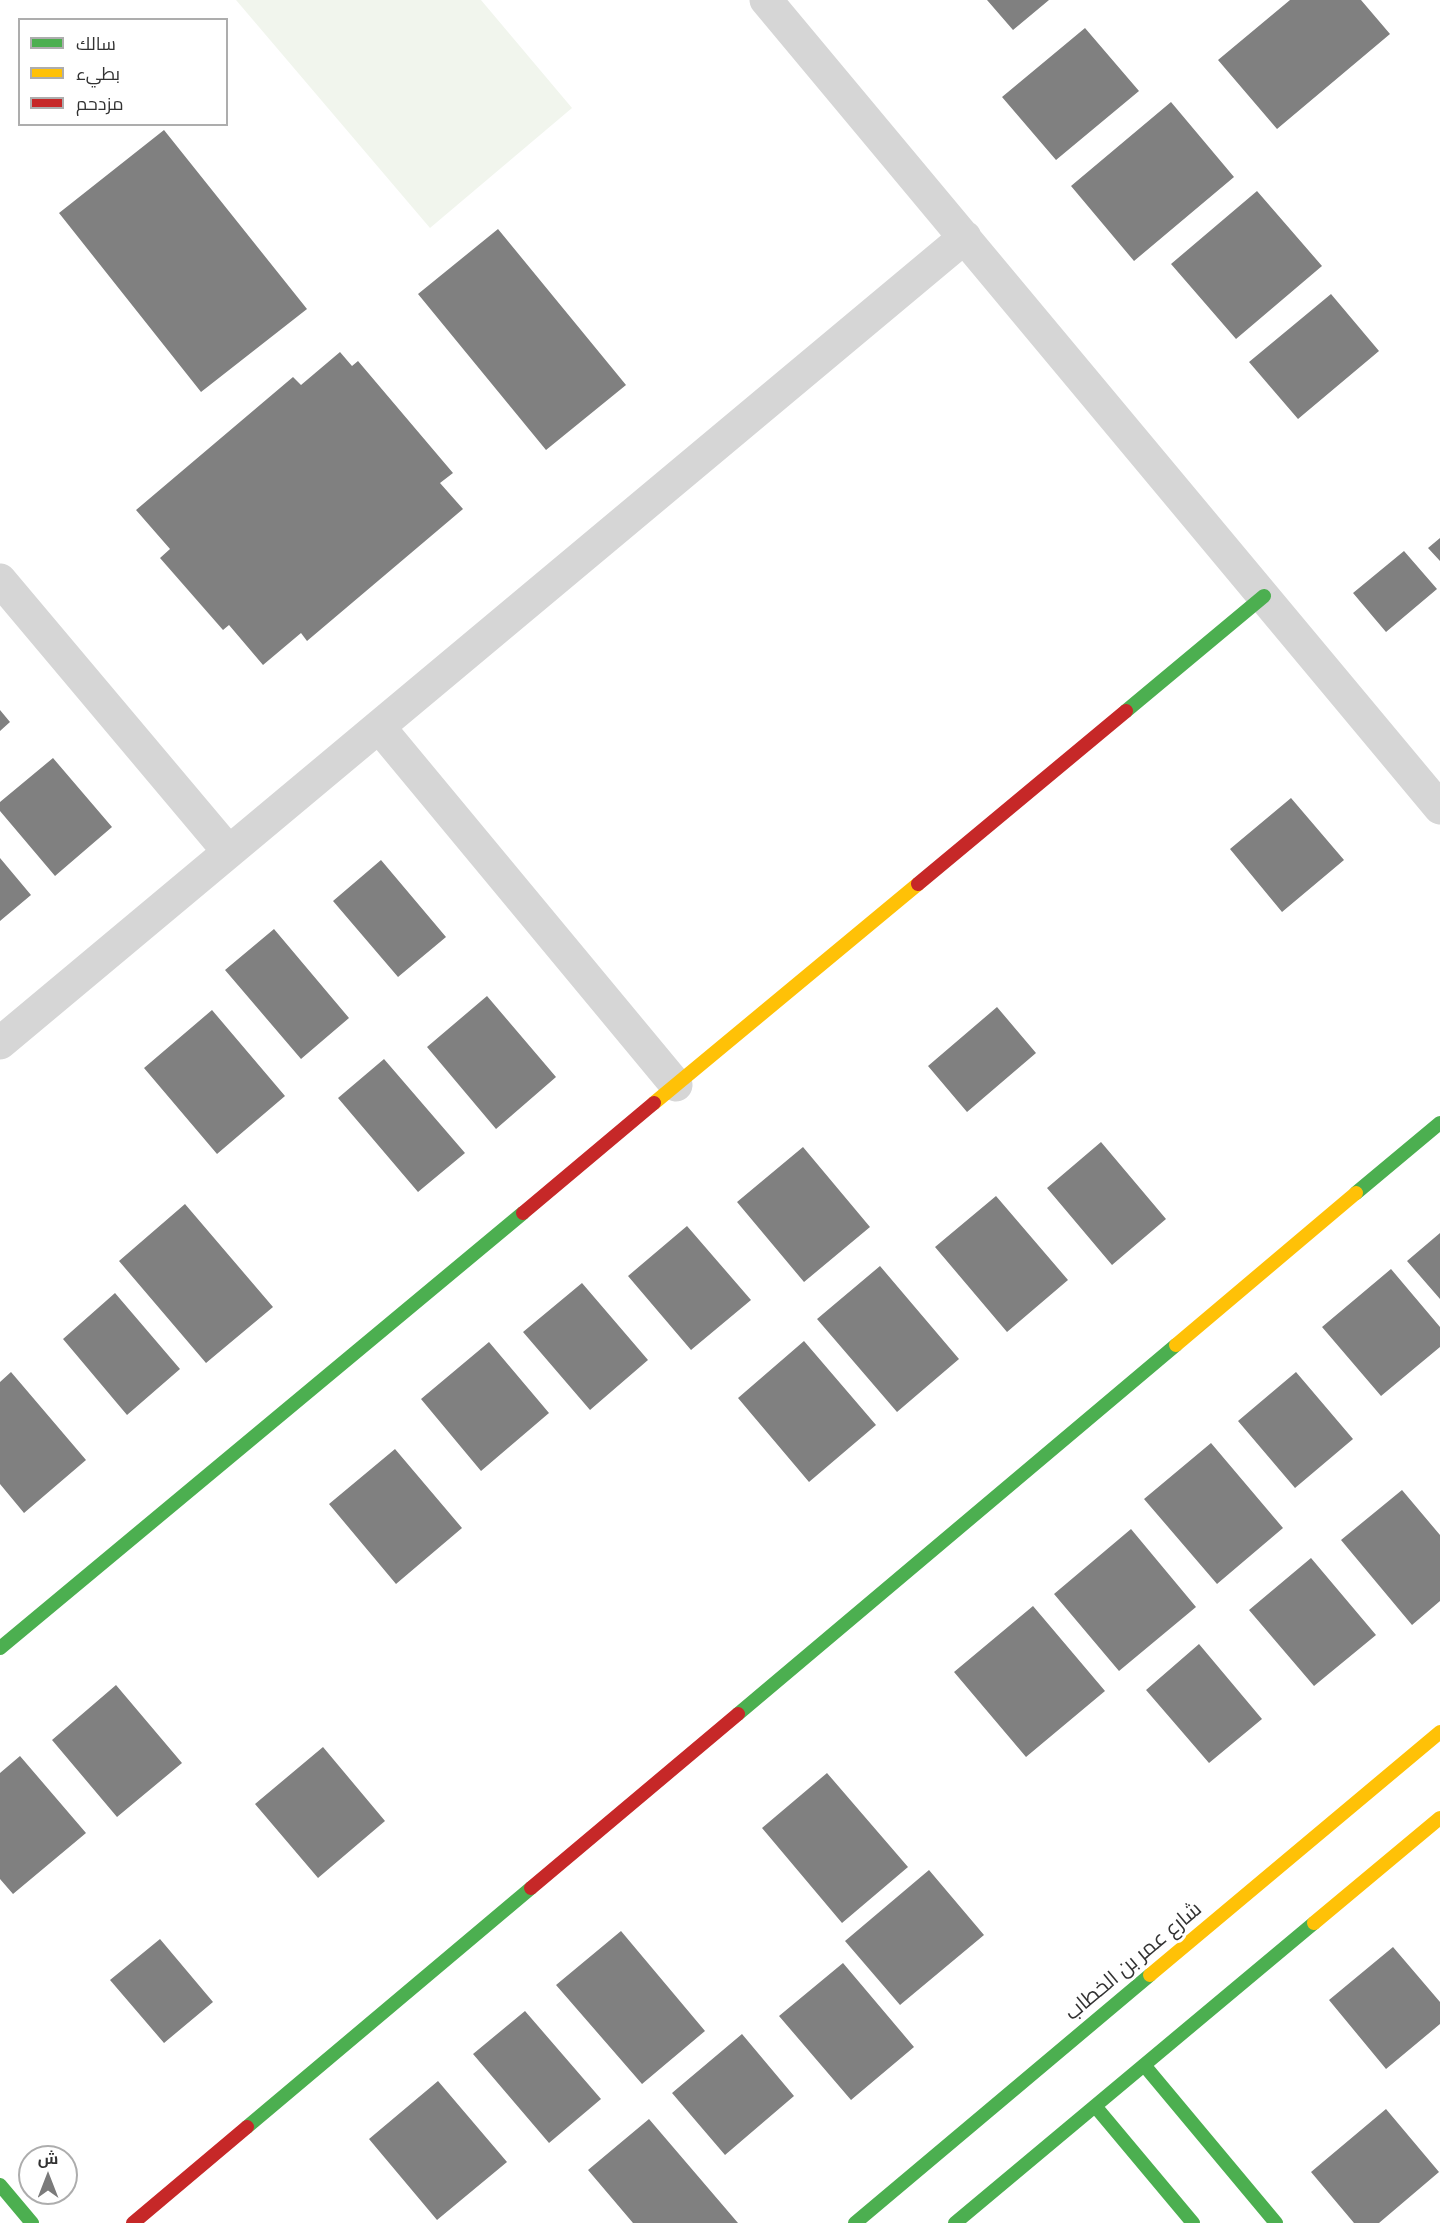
<!DOCTYPE html>
<html>
<head>
<meta charset="utf-8">
<style>
	body { margin:0 }
	#map { position:relative; width:1440px; height:2223px; overflow:hidden; background:#fff; font-family:"Roboto Condensed",Cairo,sans-serif }
	canvas { display:block }
	.legend { position:absolute; left:18px; top:18px; width:210px; height:108px; box-sizing:border-box; background:#fff; border:2px solid #adadad; margin:0; padding:8px 10px; list-style:none; font-size:18px; color:#323232 }
	.legend li { display:flex; align-items:center; gap:12px; height:30px }
	.legend b { width:30px; border:2px solid #adadad }
	.north { position:absolute; left:18px; top:2145px; width:60px; height:60px; box-sizing:border-box; background:#fff; border:2px solid #adadad; border-radius:50%; rotate:0deg; font-size:16px; font-weight:700; line-height:24px; text-align:center; color:#323232 }
	.north::after { content:''; display:block; margin:auto; width:21px; height:27px; background:#7a7a7a; clip-path:polygon(50% 0,100% 100%,50% 72%,0 100%) }
</style>
</head>
<body>
<div id="map">
<canvas width="1440" height="2223"></canvas>
<ul class="legend">
<li><b style="height:8px;background:#4caf50"></b>سالك</li>
<li><b style="height:8px;background:#ffc107"></b>بطيء</li>
<li><b style="height:8px;background:#c62828"></b>مزدحم</li>
</ul>
<div class="north">ش</div>
</div>
<script>
const g = document.querySelector('canvas').getContext('2d');
g.lineJoin = 'round';
function paint(path, color) { g.fillStyle = color; g.fill(path, 'evenodd'); }
const toPath = rows => new Path2D(rows.map(r => 'M' + r).join(''));
function strokePath(path, color, width, dash) { g.strokeStyle = color; g.lineWidth = width; g.lineCap = dash ? 'butt' : 'round'; g.setLineDash(dash || []); g.stroke(path); }
function drawText(font, color, halo, rows, align = 'center') {
  g.font = font + ' "Roboto Condensed",Cairo,sans-serif'; g.lineWidth = 6; g.setLineDash([]); g.textBaseline = 'middle'; g.strokeStyle = halo; g.fillStyle = color; for (const [text, x, y, turn = 0] of rows) {
    g.save(); g.translate(x, y); g.rotate((+turn || 0) * Math.PI / 180); g.textAlign = isNaN(turn) ? turn : align; if (halo) g.strokeText(text, 0, 0); g.fillText(text, 0, 0); g.restore();
  }
}
paint(toPath([
	[236,0,481,0,572,108,430,228]
]), '#f1f5ed');
paint(toPath([
	[987,0,1049,0,1013,30],
	[1290,0,1361,0,1390,34,1277,129,1218,60],
	[1085,28,1139,91,1056,160,1002,97],
	[1171,102,1234,177,1134,261,1071,186],
	[164,130,307,309,201,392,59,213],
	[1257,191,1322,266,1236,339,1171,264],
	[498,229,626,385,546,450,418,294],
	[1331,294,1379,351,1298,419,1249,362],
	[340,352,352,366,358,361,453,473,440,483,463,509,307,641,301,633,263,665,229,625,223,630,160,558,170,549,136,510,293,377,301,385],
	[1440,538,1440,561,1428,548],
	[1404,551,1437,589,1386,632,1353,593],
	[0,710,10,722,0,731],
	[53,758,112,827,55,876,0,811,0,802],
	[1291,798,1344,860,1282,912,1230,849],
	[0,858,31,895,0,921],
	[381,860,446,937,398,977,333,901],
	[274,929,349,1018,301,1059,225,970],
	[487,996,556,1077,496,1129,427,1047],
	[997,1007,1036,1053,967,1112,928,1066],
	[212,1010,285,1096,217,1154,144,1068],
	[384,1059,465,1153,418,1192,338,1098],
	[1101,1142,1166,1219,1112,1265,1047,1188],
	[803,1147,870,1227,804,1282,737,1202],
	[996,1196,1068,1280,1007,1332,935,1247],
	[185,1204,273,1307,206,1363,119,1261],
	[687,1226,751,1300,691,1350,628,1276],
	[1440,1233,1440,1299,1407,1261],
	[880,1266,959,1359,897,1412,817,1319],
	[1391,1269,1440,1327,1440,1347,1381,1396,1322,1327],
	[582,1283,648,1360,590,1410,523,1332],
	[115,1293,180,1369,127,1415,63,1339],
	[804,1341,876,1425,809,1482,738,1398],
	[489,1342,549,1413,481,1471,421,1399],
	[11,1372,86,1460,24,1513,0,1484,0,1382],
	[1296,1372,1353,1439,1295,1488,1238,1421],
	[1211,1443,1283,1528,1217,1584,1144,1499],
	[395,1449,462,1528,396,1584,329,1504],
	[1402,1490,1440,1535,1440,1601,1412,1625,1341,1540],
	[1131,1529,1196,1607,1119,1671,1054,1594],
	[1311,1558,1376,1635,1314,1686,1249,1610],
	[1033,1606,1105,1691,1026,1757,954,1672],
	[1199,1644,1262,1719,1209,1763,1146,1690],
	[116,1685,182,1763,117,1817,52,1740],
	[323,1747,385,1821,318,1878,255,1804],
	[20,1756,86,1833,13,1894,0,1879,0,1773],
	[827,1773,908,1867,842,1923,762,1828],
	[929,1870,984,1935,900,2005,845,1941],
	[621,1931,705,2031,642,2084,556,1985],
	[160,1939,213,2002,164,2043,110,1980],
	[1393,1947,1440,2002,1440,2024,1386,2069,1329,2000],
	[843,1963,914,2047,851,2100,779,2016],
	[525,2011,601,2099,549,2143,473,2054],
	[742,2034,794,2096,725,2155,672,2093],
	[438,2081,507,2162,437,2220,369,2139],
	[1386,2109,1439,2172,1379,2223,1354,2223,1311,2172],
	[649,2119,738,2223,633,2223,588,2170]
]), '#808080');
strokePath(toPath([
	[766,0,1440,808],
	[0,580,229,852],
	[379,727,676,1085],
	[0,1043,965,237]
]), '#d6d6d6', 33);
strokePath(toPath([
	[1126,711,1264,596],
	[1356,1193,1440,1123],
	[0,1648,523,1213],
	[738,1714,1176,1345],
	[1144,2065,1276,2223],
	[1095,2106,1193,2223],
	[247,2127,531,1888],
	[0,2185,32,2223],
	[855,2223,1150,1975],
	[955,2223,1314,1923]
]), '#4caf50', 14);
strokePath(toPath([
	[654,1103,918,884],
	[1176,1345,1356,1193],
	[1314,1923,1440,1818],
	[1150,1975,1440,1732]
]), '#ffc107', 14);
strokePath(toPath([
	[918,884,1126,711],
	[523,1213,654,1103],
	[531,1888,738,1714],
	[133,2223,247,2127]
]), '#c62828', 14);
drawText('21px', '#323232', '#fff', [
	["شارع عمر بن الخطاب",1134,1962,-40]
]);
</script>
</body>
</html>
